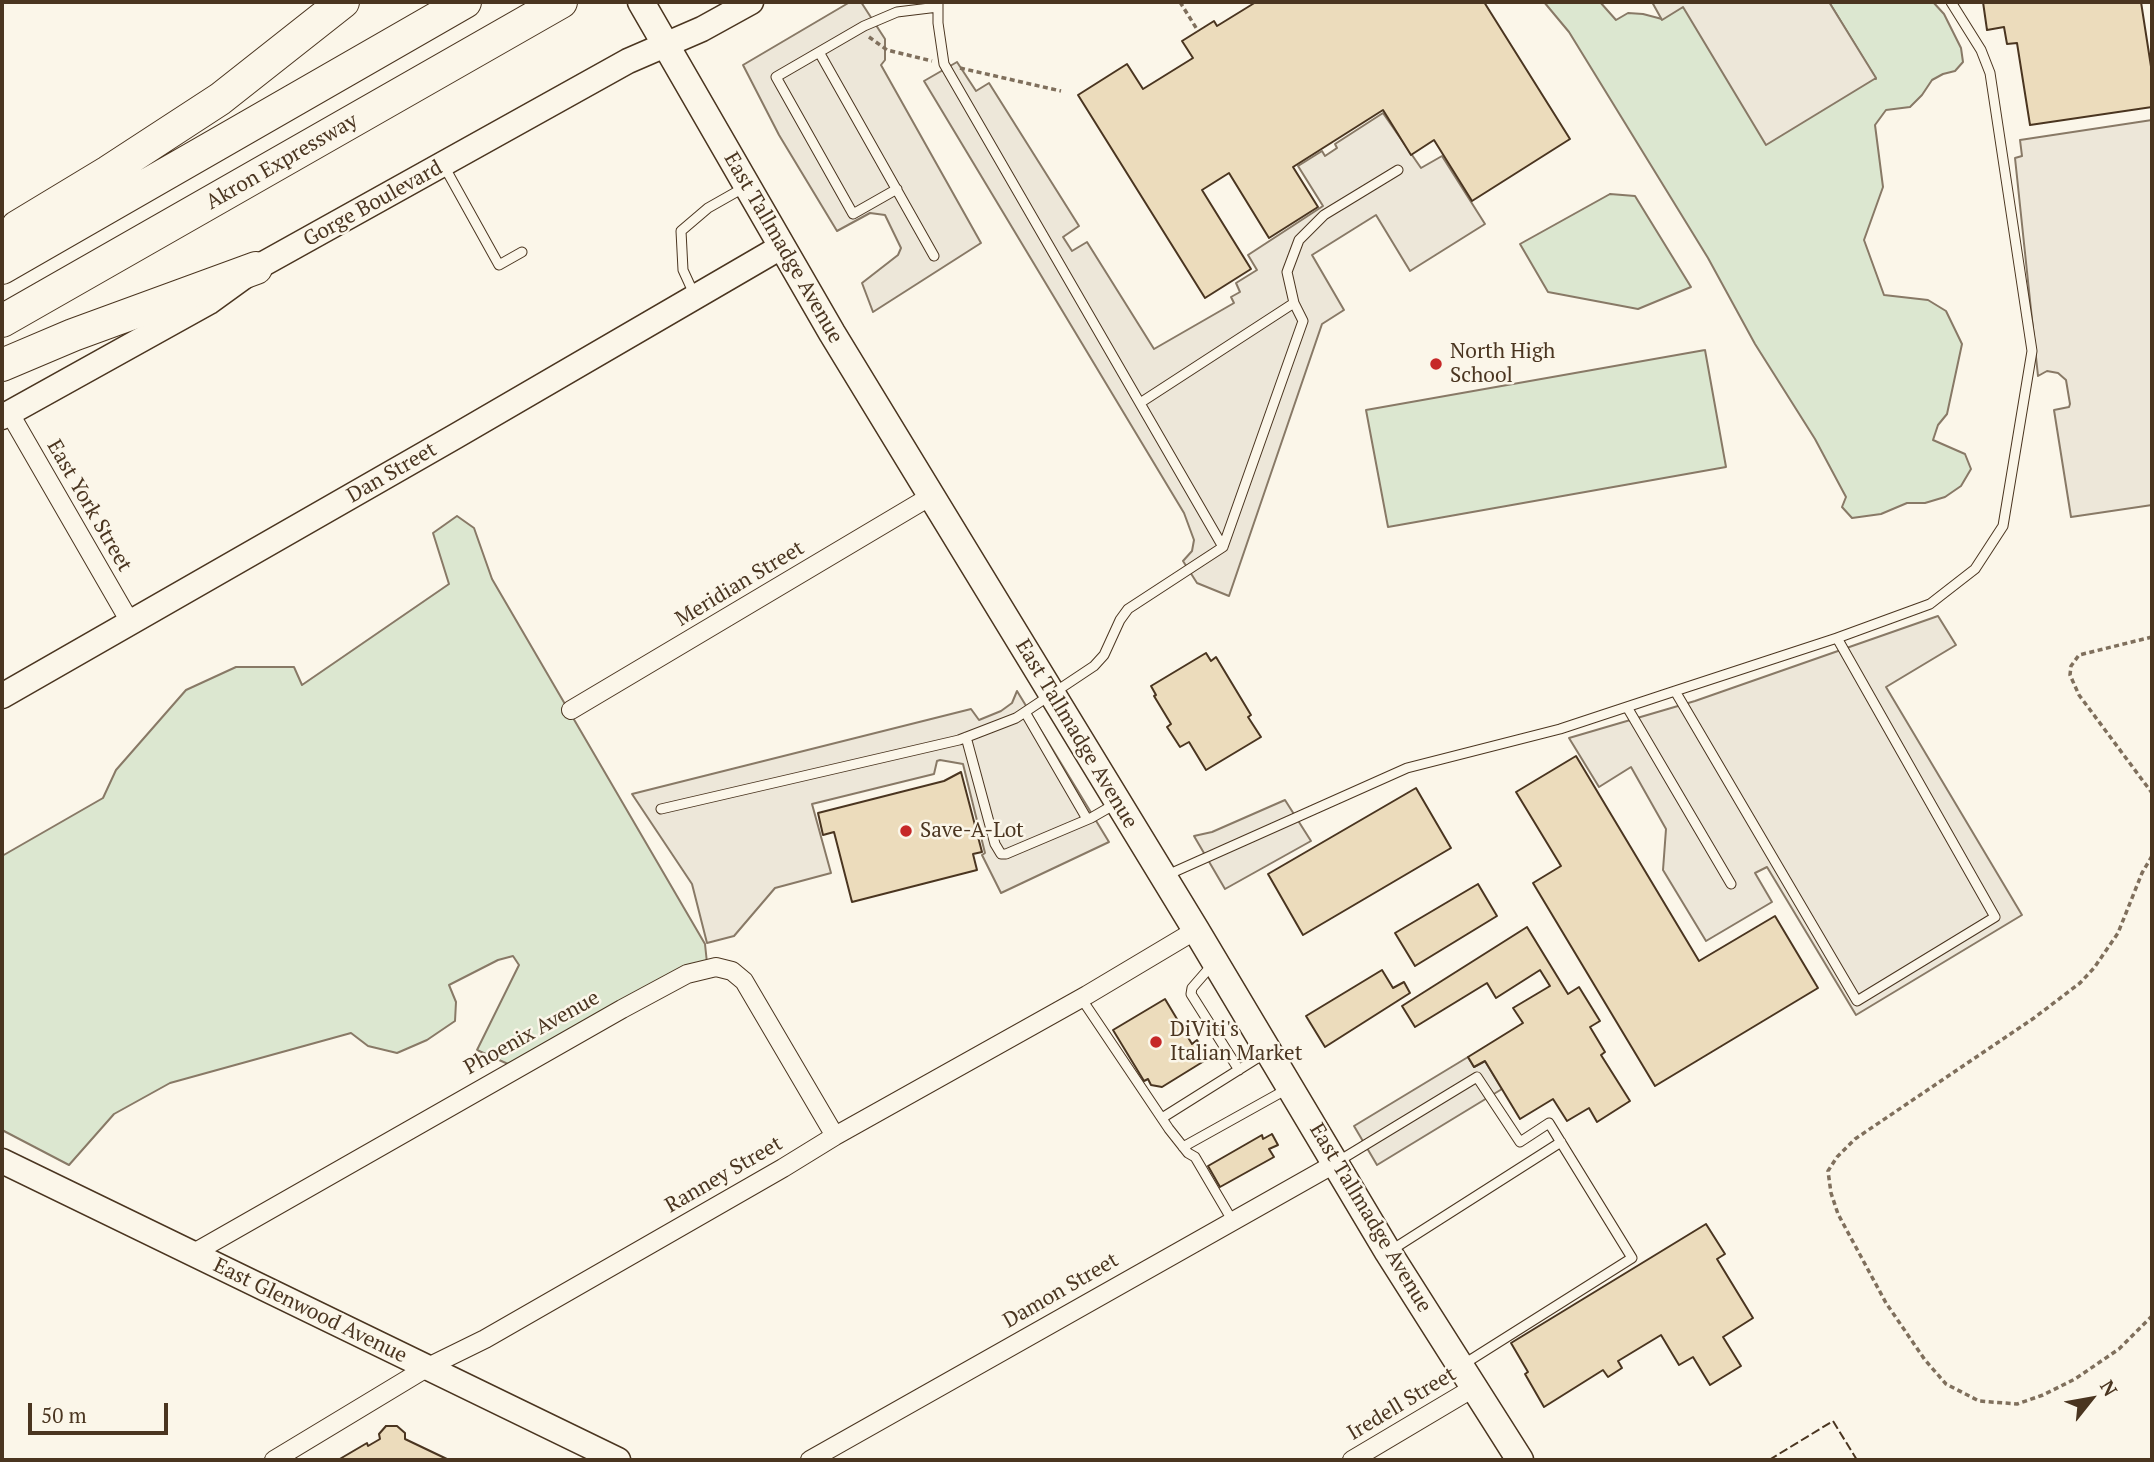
<!DOCTYPE html>
<html>
<head>
<meta charset="utf-8">
<style>
	body { margin:0 }
	#map { position:relative; width:2154px; height:1462px; overflow:hidden; background:#fbf6e9; font-family:"PT Serif",serif }
	canvas { display:block }
	.frame { position:absolute; inset:0; border:4px solid #4a3520; pointer-events:none }
	.north { position:absolute; left:2056px; top:1364px; width:70px; height:70px; -webkit-text-stroke:5px #fbf6e9; paint-order:stroke; rotate:59deg; font-size:19px; font-weight:700; line-height:28px; text-align:center; color:#4a3520 }
	.north::after { content:''; display:block; margin:auto; width:24px; height:32px; background:#4a3520; clip-path:polygon(50% 0,100% 100%,50% 72%,0 100%) }
	.scale { position:absolute; left:28px; top:1403px; width:140px; height:32px; box-sizing:border-box; border:4px solid #4a3520; border-top:0; padding-left:9px; font-size:21px; line-height:24px; white-space:nowrap; color:#4a3520; -webkit-text-stroke:5px #fbf6e9; paint-order:stroke }
</style>
</head>
<body>
<div id="map">
<canvas width="2154" height="1462"></canvas>
<div class="frame"></div>
<div class="north">N</div>
<div class="scale">50 m</div>
</div>
<script>
const g = document.querySelector('canvas').getContext('2d');
g.lineJoin = 'round';
function paint(path, color) { g.fillStyle = color; g.fill(path, 'evenodd'); }
const toPath = rows => new Path2D(rows.map(r => 'M' + r).join(''));
function strokePath(path, color, width, dash) { g.strokeStyle = color; g.lineWidth = width; g.lineCap = dash ? 'butt' : 'round'; g.setLineDash(dash || []); g.stroke(path); }
function drawText(font, color, halo, rows, align = 'center') {
  g.font = font + ' "PT Serif",serif'; g.lineWidth = 5; g.setLineDash([]); g.textBaseline = 'middle'; g.strokeStyle = halo; g.fillStyle = color; for (const [text, x, y, turn = 0] of rows) {
    g.save(); g.translate(x, y); g.rotate((+turn || 0) * Math.PI / 180); g.textAlign = isNaN(turn) ? turn : align; if (halo) g.strokeText(text, 0, 0); g.fillText(text, 0, 0); g.restore();
  }
}
const green = toPath([
	[1544,2,1600,2,1616,20,1628,13,1643,14,1662,19,1682,7,1876,79,1829,2,1933,2,1944,14,1961,48,1963,62,1955,71,1943,74,1932,80,1922,95,1910,107,1886,110,1875,125,1883,187,1864,240,1884,295,1928,300,1946,311,1962,344,1947,414,1938,425,1933,440,1965,454,1971,469,1961,486,1945,497,1925,503,1907,503,1881,514,1852,518,1842,507,1846,497,1815,439,1755,344,1708,258,1569,32,1544,2],
	[1610,194,1635,196,1691,287,1638,309,1548,292,1520,244,1610,194],
	[1705,350,1726,467,1388,527,1366,410,1705,350],
	[457,516,474,528,492,579,705,944,707,963,508,1064,477,1050,519,965,513,956,498,960,449,985,456,1002,455,1021,427,1040,397,1053,368,1046,351,1033,170,1083,114,1114,69,1165,2,1130,2,856,103,798,116,770,186,690,236,667,294,667,302,685,449,584,433,533,457,516]
]);
paint(green, '#dce7d0');
strokePath(green, '#887966', 2);
const parking = toPath([
	[850,2,861,2,885,39,885,60,881,65,981,243,873,312,862,283,898,255,901,248,885,215,870,213,837,231,779,135,743,65,850,2],
	[1652,2,1829,2,1876,78,1766,145,1683,7,1662,20,1652,2],
	[957,62,976,91,989,83,1079,226,1063,237,1072,251,1087,242,1154,349,1234,303,1231,297,1240,292,1236,283,1257,270,1248,255,1323,206,1298,166,1322,151,1325,156,1337,148,1335,144,1383,113,1421,168,1442,156,1485,224,1410,271,1376,215,1312,255,1344,310,1322,324,1229,596,1197,583,1183,561,1192,551,1194,540,1184,513,924,81,957,62],
	[2152,120,2152,505,2071,517,2054,410,2069,407,2070,404,2066,380,2058,373,2047,371,2038,376,2015,158,2022,156,2020,140,2152,120],
	[1938,616,1956,645,1886,687,2022,915,1856,1015,1767,867,1755,873,1772,902,1706,941,1663,870,1666,829,1631,767,1599,787,1569,738,1695,701,1938,616],
	[1017,691,1109,842,1001,893,982,855,985,853,963,764,940,760,937,761,934,774,812,804,831,873,775,888,734,936,707,943,692,884,632,794,971,709,979,720,1001,711,1012,703,1017,691],
	[1285,800,1311,841,1225,889,1194,836,1212,832,1285,800],
	[1468,1057,1474,1067,1485,1061,1502,1089,1377,1165,1354,1126,1468,1057]
]);
paint(parking, '#ede7d9');
strokePath(parking, '#887966', 2);
const building = toPath([
	[1256,2,1484,2,1570,139,1472,201,1434,140,1411,155,1383,110,1293,167,1318,207,1269,238,1229,173,1202,190,1251,269,1205,298,1078,95,1127,64,1143,89,1193,58,1182,41,1214,21,1217,26,1256,2],
	[1983,2,2141,2,2152,73,2152,107,2030,125,2017,43,2007,44,2004,27,1987,30,1983,2],
	[1206,653,1211,661,1216,657,1251,715,1248,717,1261,737,1206,770,1189,742,1180,747,1167,727,1171,724,1154,696,1156,695,1151,686,1206,653],
	[1576,756,1699,961,1775,916,1818,988,1655,1086,1533,883,1561,866,1516,792,1576,756],
	[961,772,982,852,973,854,977,870,852,902,834,832,823,835,818,813,944,781,961,772],
	[1416,788,1451,848,1303,935,1268,874,1416,788],
	[1478,884,1497,916,1415,966,1395,933,1478,884],
	[1527,927,1568,994,1579,987,1600,1021,1590,1027,1605,1052,1601,1055,1630,1101,1597,1122,1589,1108,1567,1121,1553,1099,1520,1119,1485,1061,1474,1067,1468,1057,1523,1023,1513,1008,1550,986,1540,970,1496,998,1487,983,1415,1027,1402,1006,1527,927],
	[1382,970,1393,988,1404,982,1410,993,1325,1047,1306,1016,1382,970],
	[1165,999,1192,1044,1197,1040,1209,1058,1162,1087,1151,1085,1148,1079,1144,1081,1113,1030,1165,999],
	[1272,1134,1278,1145,1269,1149,1274,1157,1220,1187,1208,1166,1262,1135,1263,1139,1272,1134],
	[1706,1224,1725,1254,1717,1259,1753,1318,1723,1337,1741,1366,1710,1385,1693,1357,1679,1365,1661,1335,1618,1361,1622,1368,1608,1377,1603,1370,1544,1407,1525,1374,1528,1372,1511,1343,1706,1224],
	[386,1426,397,1426,405,1433,405,1439,449,1460,338,1460,367,1443,368,1446,380,1439,379,1434,386,1426]
]);
paint(building, '#ecdcbc');
strokePath(building, '#4a3520', 2);
const lane = toPath([
	[819,52,934,256],
	[444,166,499,265,522,252],
	[897,189,853,214,776,77,864,26,897,12,938,7],
	[694,294,683,270,681,231,708,208,745,187],
	[1294,303,1287,272,1299,240,1324,215,1398,170],
	[1140,403,1294,303,1303,321,1223,547],
	[1837,638,1930,604,1975,569,2003,526,2032,351,1990,73,1981,50,1951,2],
	[1627,707,1731,884],
	[1025,712,1087,819],
	[966,737,995,844,1001,854,1006,854,1091,818,1117,803],
	[661,809,959,740,1016,718,1094,666,1104,655,1120,620,1128,609,1223,547,944,64,938,23,938,2],
	[1165,876,1407,768,1560,729,1675,691,1837,638,1995,917,1857,1001,1675,691],
	[1212,965,1192,988,1191,994,1239,1070],
	[1081,998,1169,1129,1188,1153,1195,1157,1232,1220],
	[1162,1118,1267,1052],
	[1183,1147,1289,1088],
	[1337,1162,1477,1077,1520,1142,1549,1123,1632,1258,1464,1364],
	[1390,1251,1561,1142]
]);
const street = toPath([
	[9,412,130,622],
	[571,710,931,496],
	[192,1254,622,1009,687,974,716,967,732,971,744,981,835,1136],
	[274,1460,428,1367,485,1339,783,1168,835,1136,1087,995,1196,930],
	[810,1460,1336,1163],
	[1352,1460,1475,1387]
]);
const secondary = toPath([
	[2,417,209,302,256,268,628,61,702,29,751,2],
	[2,696,456,436,781,247],
	[2,1161,618,1460]
]);
const primary = toPath([
	[641,2,832,333,1196,930,1388,1252,1520,1460]
]);
const highway = toPath([
	[2,263,17,227,108,172,220,99,343,2],
	[2,268,465,2],
	[2,321,561,2],
	[2,365,73,335,256,268]
]);
strokePath(lane, '#4a3520', 11);
strokePath(street, '#4a3520', 20);
strokePath(secondary, '#4a3520', 27);
strokePath(primary, '#4a3520', 29);
strokePath(highway, '#4a3520', 34);
strokePath(toPath([
	[1180,2,1198,31],
	[869,37,887,50,932,61],
	[960,68,1061,91],
	[2152,637,2079,655,2071,666,2070,675,2079,695,2152,793],
	[2152,856,2142,873,2118,933,2094,968,2080,983,2034,1018,1855,1139,1837,1157,1828,1171,1831,1193,1838,1214,1886,1303,1925,1360,1946,1384,1979,1401,2017,1404,2043,1395,2075,1379,2119,1349,2152,1316]
]), '#7f6f5c', 3.5, [5, 3.5]);
strokePath(lane, '#fbf6e9', 9);
strokePath(street, '#fbf6e9', 18);
strokePath(secondary, '#fbf6e9', 24);
strokePath(primary, '#fbf6e9', 26);
strokePath(highway, '#fbf6e9', 32);
strokePath(toPath([
	[1769,1460,1833,1421,1857,1460]
]), '#4a3520', 2, [9, 3.5]);
for (const [x, y, r, color] of [
	[1436,364,7,"#c62828"],
	[906,831,7,"#c62828"],
	[1156,1042,7,"#c62828"]
]) { const dot = new Path2D(); dot.arc(x, y, r, 0, 2 * Math.PI); g.fillStyle = color; g.fill(dot); strokePath(dot, '#fbf6e9', 2.5); }
drawText('21px', '#4a3520', '#fbf6e9', [
	["Akron Expressway",282,162,-30],
	["Gorge Boulevard",373,204,-29],
	["East Tallmadge Avenue",783,248,60],
	["Dan Street",392,473,-30],
	["East York Street",89,506,60],
	["Meridian Street",740,584,-31],
	["East Tallmadge Avenue",1076,734,59],
	["Phoenix Avenue",532,1033,-29],
	["Ranney Street",724,1175,-30],
	["East Tallmadge Avenue",1370,1218,59],
	["Damon Street",1061,1291,-30],
	["East Glenwood Avenue",310,1311,26],
	["Iredell Street",1402,1404,-31]
]);
drawText('21px', '#4a3520', '#fbf6e9', [
	["North High",1450,352],
	["School",1450,376],
	["Save-A-Lot",920,831],
	["DiViti's",1170,1030],
	["Italian Market",1170,1054]
], 'left');
</script>
</body>
</html>
